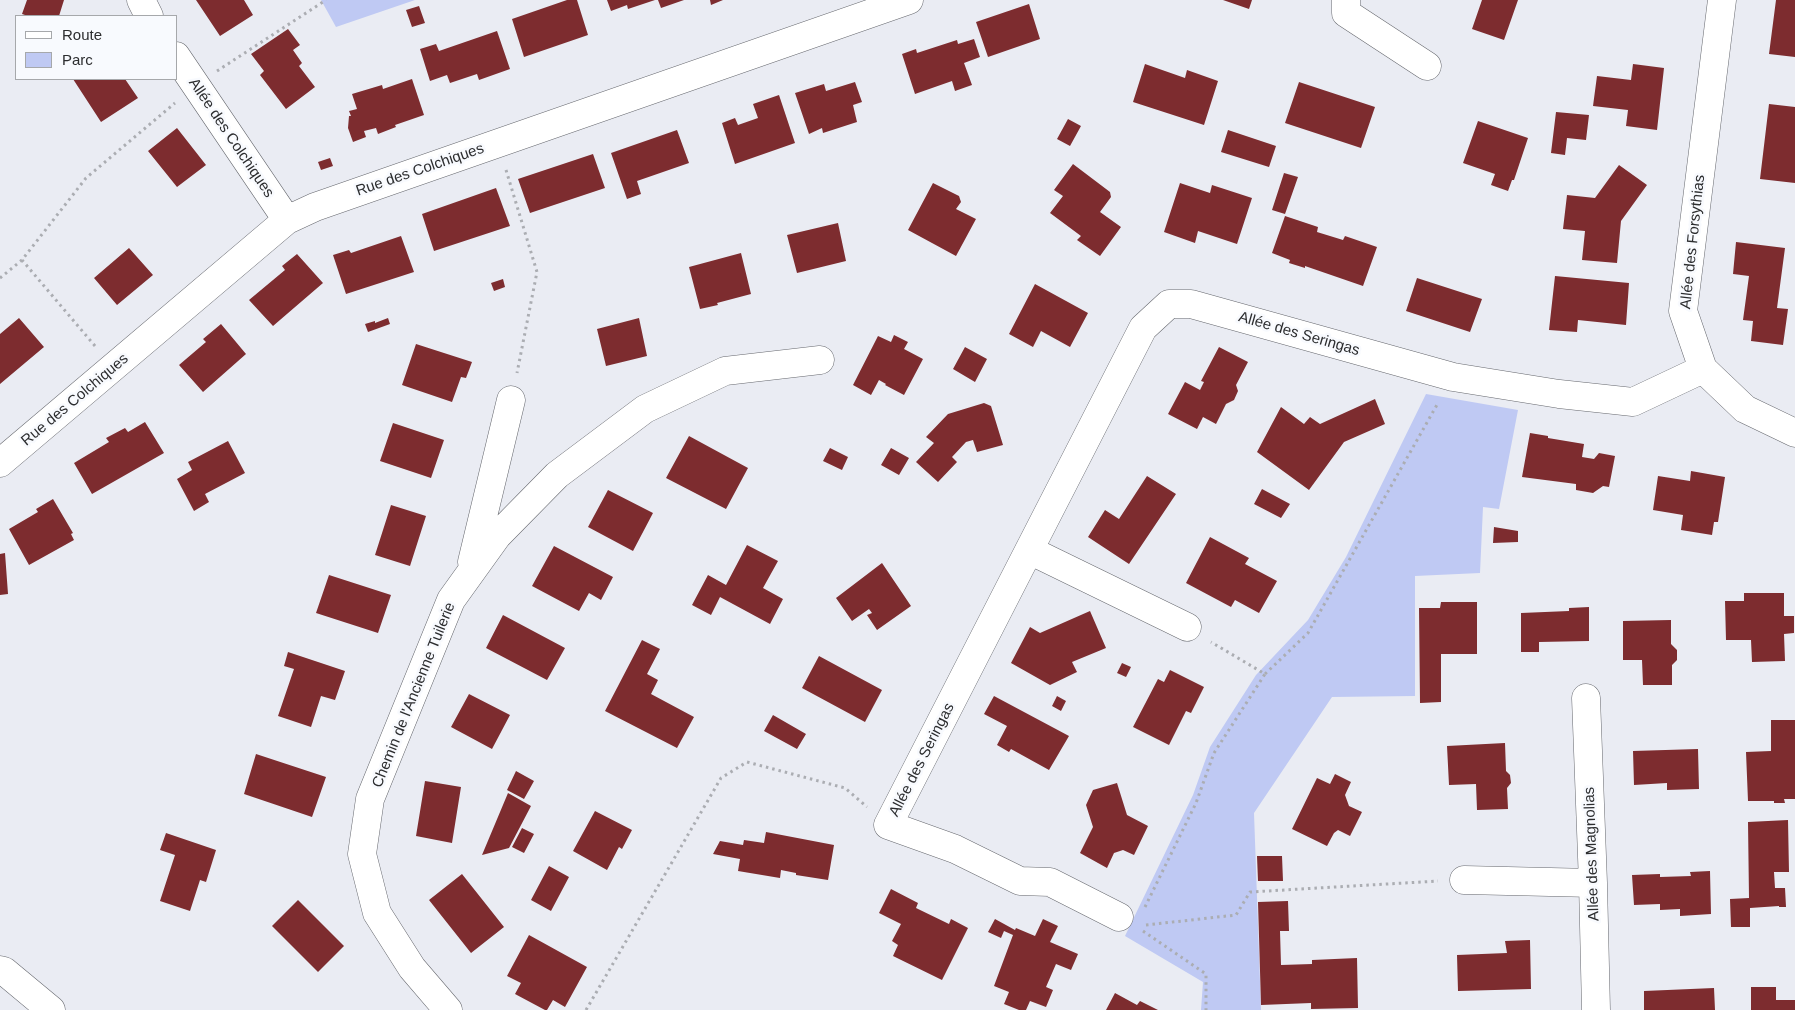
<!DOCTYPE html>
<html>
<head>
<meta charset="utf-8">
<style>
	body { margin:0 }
	#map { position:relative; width:1795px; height:1010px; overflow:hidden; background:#eaecf3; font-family:Helvetica,sans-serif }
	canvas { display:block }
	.legend { position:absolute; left:15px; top:15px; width:162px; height:65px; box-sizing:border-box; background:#f8fafe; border:1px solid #a6a8ab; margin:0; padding:6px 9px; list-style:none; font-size:15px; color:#2c2d2f }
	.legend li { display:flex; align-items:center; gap:10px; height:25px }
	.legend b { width:25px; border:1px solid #a6a8ab }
</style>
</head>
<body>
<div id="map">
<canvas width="1795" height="1010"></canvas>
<ul class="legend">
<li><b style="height:6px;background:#fff"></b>Route</li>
<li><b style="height:14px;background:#bfc9f3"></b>Parc</li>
</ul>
</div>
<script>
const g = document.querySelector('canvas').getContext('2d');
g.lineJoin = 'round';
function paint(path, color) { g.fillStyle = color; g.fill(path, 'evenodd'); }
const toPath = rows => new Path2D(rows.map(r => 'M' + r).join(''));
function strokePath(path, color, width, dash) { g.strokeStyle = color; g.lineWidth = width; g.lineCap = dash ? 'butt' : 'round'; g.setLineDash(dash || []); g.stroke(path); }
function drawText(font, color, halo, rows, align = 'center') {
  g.font = font + ' Helvetica,sans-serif'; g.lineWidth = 5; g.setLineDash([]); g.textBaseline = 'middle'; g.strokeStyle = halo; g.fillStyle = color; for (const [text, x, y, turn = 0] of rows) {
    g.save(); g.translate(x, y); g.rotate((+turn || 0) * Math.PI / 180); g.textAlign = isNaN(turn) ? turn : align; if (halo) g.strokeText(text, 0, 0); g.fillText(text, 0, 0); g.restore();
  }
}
paint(toPath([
	[321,0,415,0,336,27],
	[1426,394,1518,410,1499,509,1483,507,1480,573,1415,576,1415,696,1332,697,1254,813,1261,1010,1201,1010,1203,982,1125,936,1193,795,1210,747,1256,675,1308,620,1346,557]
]), '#bfc9f3');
paint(toPath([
	[27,0,64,0,59,16,28,16,22,14],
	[196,0,244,0,253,15,220,36],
	[567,0,577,0,588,35,524,57,512,19],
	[607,0,655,0,628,9,627,5,611,11],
	[658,0,684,0,661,8],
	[710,0,723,0,711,5],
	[1223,0,1252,0,1249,9],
	[1482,0,1518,0,1504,40,1472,29],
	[1776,0,1795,0,1795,57,1769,54],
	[1029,4,1040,39,988,57,976,22],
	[419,6,425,23,412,27,406,10],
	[288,29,300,45,293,50,302,63,299,66,315,87,286,109,260,75,264,71,251,54],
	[497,31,510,69,479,80,477,74,450,83,447,75,430,81,420,49,436,44,439,51],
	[974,39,980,57,964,63,972,85,955,91,952,81,915,94,902,54,916,49,917,53,957,40,958,44],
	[1145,64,1185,78,1187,70,1218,81,1204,125,1133,102],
	[1633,64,1664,68,1657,130,1626,126,1628,110,1593,106,1597,76,1631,80],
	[73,79,125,79,138,98,101,122],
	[412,79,424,115,395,125,396,127,378,134,376,128,364,131,366,137,353,142,348,128,349,116,351,116,349,111,357,109,352,94,382,85,383,89],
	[855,82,862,102,853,105,857,122,823,133,822,128,809,134,795,93,824,84,826,91],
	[1299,82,1375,107,1361,148,1285,123],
	[779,95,795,143,735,164,722,123,735,118,738,125,758,118,753,104],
	[1769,104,1795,107,1795,183,1760,179],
	[1556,112,1589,115,1586,140,1567,138,1565,155,1551,153],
	[1068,119,1081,126,1070,146,1057,139],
	[1478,121,1528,138,1514,180,1512,180,1508,191,1491,185,1495,174,1463,163],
	[177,128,206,165,177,187,148,151],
	[677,130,689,163,637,181,641,194,627,199,611,153],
	[1228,130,1276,146,1269,167,1221,152],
	[593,154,605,188,530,213,518,179],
	[330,158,333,166,321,170,318,162],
	[1073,164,1110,192,1111,197,1100,212,1121,227,1100,256,1077,240,1081,236,1050,213,1063,196,1054,190],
	[1619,165,1647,185,1621,221,1617,263,1582,260,1585,231,1563,229,1567,195,1595,198],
	[1284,173,1298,177,1285,214,1272,210],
	[933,183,959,196,961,202,956,209,976,219,956,256,908,230],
	[1180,183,1210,193,1212,185,1252,198,1237,244,1198,231,1195,243,1164,232],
	[496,188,510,226,434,251,422,214],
	[1285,216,1318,227,1317,232,1343,240,1345,236,1377,247,1363,286,1305,266,1305,268,1289,263,1290,260,1272,253],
	[838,223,846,261,797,273,787,235],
	[401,236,414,272,346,294,333,255,349,250,351,253],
	[1736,242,1785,248,1777,308,1788,309,1783,345,1751,341,1753,321,1743,320,1749,276,1733,274],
	[129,248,153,275,117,305,94,278],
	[741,253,751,294,717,303,718,305,700,309,689,267],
	[297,254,323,283,273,326,249,300,285,270,282,266],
	[1555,276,1629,283,1626,325,1578,320,1577,332,1549,330],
	[1417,278,1482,299,1470,332,1406,311],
	[503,279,505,287,494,291,491,283],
	[1035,284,1088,313,1070,347,1041,331,1033,347,1009,334],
	[19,318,44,347,0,384,0,334],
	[388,318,390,324,368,332,365,324,375,321,375,323],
	[639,318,647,356,606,366,597,329],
	[221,324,246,354,203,392,179,365,206,342,203,339],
	[894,335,908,342,904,349,923,359,904,395,885,385,886,384,879,380,871,395,853,385,878,336,891,342],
	[416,344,472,362,466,378,461,377,452,402,402,385],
	[965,347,987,359,975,382,953,369],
	[1219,347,1248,362,1236,385,1238,391,1234,400,1226,404,1216,424,1203,417,1197,429,1168,414,1185,382,1200,390,1204,382,1201,381],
	[1375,399,1385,424,1344,442,1309,490,1257,452,1281,407,1304,424,1310,417,1320,424],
	[984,403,991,406,1003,445,977,452,973,440,966,442,952,457,957,462,938,482,916,462,934,443,926,437,948,414],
	[145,422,164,453,92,494,74,463,109,442,106,438,125,428,128,432],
	[393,423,444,440,431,478,380,461],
	[1530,433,1548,436,1548,438,1584,444,1582,457,1594,459,1599,453,1615,456,1609,487,1603,486,1593,493,1576,490,1576,484,1522,477],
	[689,436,748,468,726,509,666,478],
	[228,441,245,473,205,494,209,502,194,511,177,479,192,470,188,462],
	[830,448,848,457,842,470,823,461],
	[891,448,909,458,899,475,881,465],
	[1691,471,1725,477,1718,522,1714,522,1712,535,1681,530,1683,515,1653,510,1658,476,1690,481],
	[1147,476,1176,494,1129,564,1088,537,1105,510,1119,519],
	[1262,489,1290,504,1281,518,1254,504],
	[608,490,653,513,633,551,588,527],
	[53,499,73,533,71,534,74,540,29,565,9,529,38,512,36,509],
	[391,505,426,516,410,566,375,555],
	[1494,527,1518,531,1518,542,1493,543],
	[1210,537,1249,558,1245,564,1277,581,1259,613,1235,600,1231,607,1186,583],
	[747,545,778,561,763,588,783,599,770,624,720,597,711,615,692,605,708,575,726,585],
	[554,546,613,577,601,600,589,593,579,611,532,586],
	[5,553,8,594,0,595,0,554],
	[882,563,911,606,877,630,867,615,872,613,869,609,852,621,836,598],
	[329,575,391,595,378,633,316,613],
	[1744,593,1784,593,1784,616,1794,616,1794,633,1784,634,1785,661,1752,662,1751,640,1726,640,1725,601,1744,601],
	[1441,602,1477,602,1477,654,1441,654,1441,702,1420,703,1419,608,1440,608],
	[1589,607,1589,641,1539,642,1539,652,1521,652,1521,613,1569,611,1569,608],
	[1090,611,1106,648,1072,662,1077,672,1050,685,1011,663,1030,627,1040,633],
	[503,615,565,648,547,680,486,648],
	[1671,620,1671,644,1677,650,1677,660,1672,665,1672,685,1643,685,1642,660,1623,660,1623,621],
	[642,640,660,649,647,674,658,680,651,694,694,717,677,748,605,711],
	[288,652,345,671,335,700,321,696,311,727,278,716,294,669,284,666],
	[819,656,882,690,865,722,802,688],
	[1122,663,1131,667,1126,677,1117,673],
	[1170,670,1204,687,1191,713,1186,711,1169,745,1133,727,1158,679,1164,682],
	[469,694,510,715,492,749,451,727],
	[994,696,1069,736,1049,770,1011,749,1009,752,997,745,1007,726,984,714],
	[1057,696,1066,701,1061,711,1052,706],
	[773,715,806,734,797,749,764,731],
	[1771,720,1795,720,1795,799,1784,799,1785,803,1774,803,1774,801,1748,801,1746,752,1771,751],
	[1505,743,1506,771,1510,775,1511,783,1507,788,1508,809,1477,810,1476,784,1449,785,1447,746],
	[1698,749,1699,789,1667,790,1667,783,1634,785,1633,751],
	[256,754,326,777,312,817,244,794],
	[516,771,534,781,524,799,507,790],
	[1335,774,1351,782,1345,795,1349,806,1362,812,1350,836,1338,830,1334,833,1327,846,1292,829,1317,778,1330,784],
	[425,781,461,787,452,843,416,836],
	[1117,783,1127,815,1148,826,1134,855,1123,850,1114,853,1107,868,1080,853,1093,827,1086,805,1093,790],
	[508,793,531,806,509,848,482,855],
	[595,811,632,830,622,849,619,847,607,870,573,851],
	[1788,820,1789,872,1774,872,1775,888,1785,888,1786,907,1779,907,1779,906,1750,908,1750,927,1731,927,1730,899,1749,898,1748,822],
	[522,828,534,834,524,853,512,847],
	[766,832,834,845,828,880,796,875,796,873,781,870,780,878,738,871,740,859,713,854,720,841,743,845,744,840,764,843],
	[166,833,216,850,206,882,200,880,190,911,160,901,175,855,160,850],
	[1257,856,1282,856,1283,881,1258,881],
	[549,866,569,877,551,911,531,900],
	[1710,871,1711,914,1680,916,1680,909,1660,910,1660,904,1634,905,1632,875,1660,874,1660,877,1691,876,1690,872],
	[462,874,504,927,471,953,429,900],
	[891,889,918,903,916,908,949,924,951,919,968,928,942,980,893,956,898,945,892,941,901,924,879,913],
	[298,900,344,946,318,972,272,926],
	[1288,901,1289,931,1280,931,1281,965,1312,964,1312,960,1357,958,1358,1008,1311,1009,1311,1003,1261,1005,1258,902],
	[995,919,1015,930,1016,928,1035,936,1043,919,1058,926,1050,942,1078,954,1071,970,1056,964,1046,987,1053,990,1046,1007,1030,1001,1026,1010,1019,1010,1004,1004,1009,992,994,986,1013,935,1004,931,1001,938,988,932],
	[529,935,587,967,565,1007,553,1000,547,1010,545,1010,515,994,521,983,507,976],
	[1530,940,1531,989,1458,991,1457,955,1507,953,1505,941],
	[1751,987,1776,987,1776,1000,1795,1000,1795,1010,1751,1010],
	[1714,988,1715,1010,1644,1010,1644,991],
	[1115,993,1137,1005,1140,1001,1158,1010,1106,1010]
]), '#7d2c2f');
const minor = toPath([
	[141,0,149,16],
	[1346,0,1346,13,1427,66],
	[1722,0,1683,311,1703,369,1745,409,1795,433],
	[176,56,287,220],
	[0,463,287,220,315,207,909,0],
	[1029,550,1187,627],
	[472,562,511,400],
	[1586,698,1593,883,1596,1010],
	[1464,880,1593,883],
	[1119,917,1050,882,1020,881,955,849,888,825,1143,328,1169,304,1191,304,1453,377,1559,394,1633,402,1703,369],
	[0,970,4,971,51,1010],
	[448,1010,412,968,377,913,362,854,370,799,451,600,497,536,557,475,645,409,725,371,820,360]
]);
strokePath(minor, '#66686e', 29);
strokePath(toPath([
	[217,71,326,0],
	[506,170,537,272,517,373],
	[0,278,22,260],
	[95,346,22,260,86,178,175,103],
	[1265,674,1308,633,1438,403],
	[1145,907,1196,803,1214,753,1265,674,1211,642],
	[1146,925,1236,915,1250,892,1438,881],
	[1143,931,1206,974,1206,1010],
	[586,1010,721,778,747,762,845,788,867,807]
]), '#abadb2', 3, [2.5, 4]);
strokePath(minor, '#fff', 28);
drawText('15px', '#2c2d2f', '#f8fafe', [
	["Allée des Colchiques",231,138,56],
	["Rue des Colchiques",420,170,-19],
	["Allée des Forsythias",1693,242,-84],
	["Allée des Seringas",1299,334,16],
	["Rue des Colchiques",75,400,-40],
	["Chemin de l'Ancienne Tuilerie",414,695,-68],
	["Allée des Seringas",922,760,-63],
	["Allée des Magnolias",1592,854,-92]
]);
</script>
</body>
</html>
